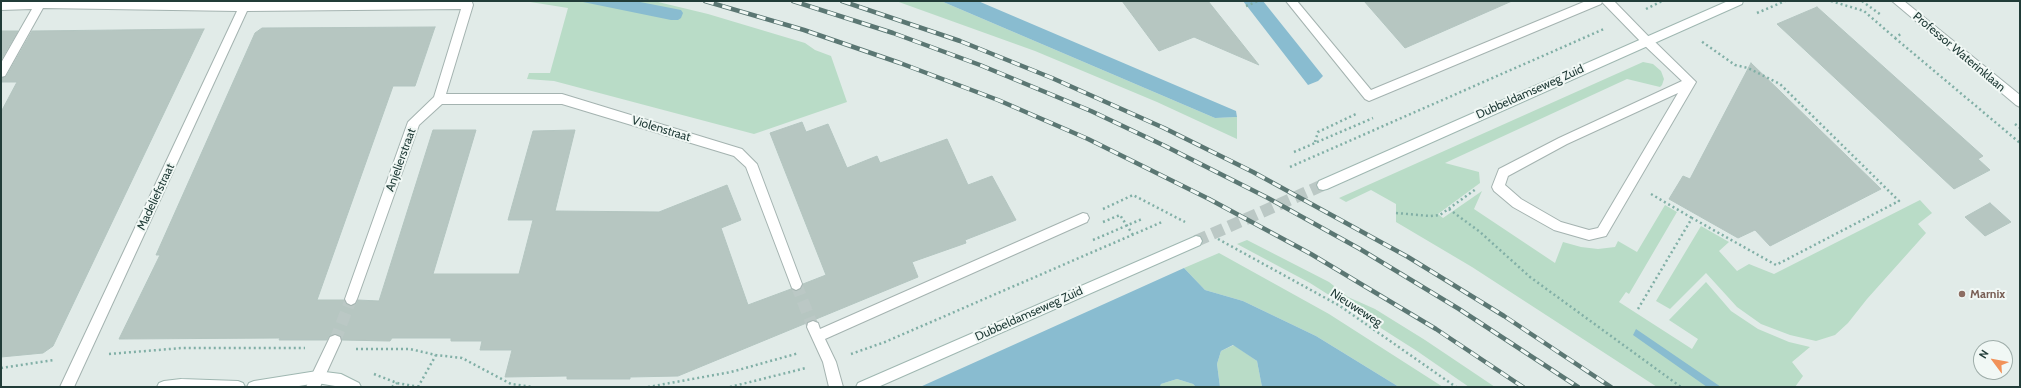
<!DOCTYPE html>
<html>
<head>
<meta charset="utf-8">
<style>
	body { margin:0 }
	#map { position:relative; width:2021px; height:388px; overflow:hidden; background:#e1ebe8; font-family:Cabin,sans-serif }
	canvas { display:block }
	.frame { position:absolute; inset:0; border:2px solid #213c38; pointer-events:none }
	.north { position:absolute; left:1973px; top:340px; width:40px; height:40px; box-sizing:border-box; background:#f1f8f5; border:1px solid #9eada9; border-radius:50%; rotate:302deg; font-size:11px; font-weight:700; line-height:16px; text-align:center; color:#213c38 }
	.north::after { content:''; display:block; margin:auto; width:14px; height:18px; background:#f19259; clip-path:polygon(50% 0,100% 100%,50% 72%,0 100%) }
</style>
</head>
<body>
<div id="map">
<canvas width="2021" height="388"></canvas>
<div class="frame"></div>
<div class="north">N</div>
</div>
<script>
const g = document.querySelector('canvas').getContext('2d');
g.lineJoin = 'round';
function paint(path, color) { g.fillStyle = color; g.fill(path, 'evenodd'); }
const toPath = rows => new Path2D(rows.map(r => 'M' + r).join(''));
function strokePath(path, color, width, dash) { g.strokeStyle = color; g.lineWidth = width; g.lineCap = dash ? 'butt' : 'round'; g.setLineDash(dash || []); g.stroke(path); }
function drawText(font, color, halo, rows, align = 'center') {
  g.font = font + ' Cabin,sans-serif'; g.lineWidth = 4; g.setLineDash([]); g.textBaseline = 'middle'; g.strokeStyle = halo; g.fillStyle = color; for (const [text, x, y, turn = 0] of rows) {
    g.save(); g.translate(x, y); g.rotate((+turn || 0) * Math.PI / 180); g.textAlign = isNaN(turn) ? turn : align; if (halo) g.strokeText(text, 0, 0); g.fillText(text, 0, 0); g.restore();
  }
}
paint(toPath([
	[524,1,654,1,708,14,805,43,815,50,831,56,847,102,754,134,554,81,527,79,529,73,550,73,568,8],
	[896,1,941,1,1215,118,1237,117,1237,139,1157,102,1035,51],
	[1643,62,1653,64,1661,71,1664,79,1662,85,1660,87,1627,79,1445,163,1479,172,1480,183,1438,214,1443,218,1482,191,1474,209,1555,263,1563,242,1581,247,1598,249,1615,247,1618,241,1637,252,1665,205,1677,212,1629,294,1626,292,1619,302,1692,349,1698,339,1669,320,1706,282,1731,311,1758,329,1789,342,1810,347,1792,362,1803,376,1795,387,1657,387,1472,267,1396,222,1396,204,1371,190,1346,202,1339,198],
	[1920,200,1932,213,1918,224,1926,233,1867,299,1848,323,1835,335,1816,341,1790,335,1761,324,1737,307,1706,273,1670,309,1656,301,1701,226,1729,242,1719,251,1737,271,1749,264,1774,274],
	[1247,240,1329,282,1348,297,1375,309,1425,340,1495,387,1469,387,1417,351,1310,283,1237,244],
	[1219,253,1329,314,1443,387,1399,387,1316,336,1243,301,1205,290,1184,268],
	[1234,345,1257,361,1262,387,1220,387,1217,364,1221,351],
	[1177,379,1193,384,1196,387,1160,387,1161,384]
]), '#b9dcc7');
paint(toPath([
	[578,1,635,1,681,10,683,13,681,18,678,20,671,20],
	[941,1,978,1,1236,111,1237,117,1215,118],
	[1243,1,1263,1,1323,76,1318,81,1308,85],
	[1184,268,1205,290,1243,301,1316,336,1399,387,1262,387,1257,361,1233,345,1221,351,1217,364,1220,387,1196,387,1193,384,1177,379,1161,384,1160,387,920,387],
	[1636,329,1721,387,1707,387,1633,335]
]), '#89bcd0');
const building = toPath([
	[1122,1,1208,1,1259,65,1194,37,1159,51,1122,1],
	[1364,1,1512,1,1405,48,1364,1],
	[1817,7,1983,156,1978,159,1990,170,1954,189,1777,24,1817,7],
	[435,27,415,86,393,86,317,300,344,300,350,306,356,304,358,300,379,301,433,130,476,130,433,274,519,274,533,220,508,220,533,131,575,130,555,211,659,212,727,185,741,220,721,228,748,305,791,289,797,291,801,289,803,284,826,275,770,133,802,122,806,132,828,124,847,168,877,156,880,163,947,139,968,185,992,176,1016,220,965,240,966,243,912,262,918,277,678,376,630,377,630,379,567,379,567,376,505,377,512,350,480,350,482,341,451,341,451,338,392,338,390,341,342,340,341,336,334,334,329,336,327,340,279,340,280,338,119,339,160,255,156,255,255,33,262,28,435,27],
	[204,29,53,346,43,353,1,357,1,112,17,82,1,82,1,78,6,77,32,31,204,29],
	[1,31,18,31,1,60,1,31],
	[1751,63,1881,189,1770,246,1755,230,1738,238,1669,199,1683,176,1690,179,1751,63],
	[1990,203,2011,222,1985,236,1965,217,1990,203]
]);
paint(building, '#b6c6c1');
strokePath(building, '#b3c5c0', 1);
strokePath(toPath([
	[796,284,813,327],
	[335,341,351,299]
]), '#bbc8c5', 12, [12, 6]);
strokePath(toPath([
	[1196,241,1323,185]
]), '#bbc8c5', 12, [12, 6]);
const lane = toPath([
	[1647,37,1651,38,1696,82,1606,236,1589,240,1554,230,1513,207,1494,191,1492,187,1499,169,1559,138,1682,81,1643,44,1641,41,1643,38,1647,37],
	[1678,93,1598,228,1589,230,1561,222,1521,199,1505,185,1508,176,1567,144,1678,93]
]);
const street = toPath([
	[18,1,472,2,473,5,446,94,562,94,742,149,757,164,802,284,800,288,796,290,792,288,746,167,734,156,562,104,442,104,419,125,357,299,355,303,351,305,347,303,345,299,408,122,434,97,461,9,247,11,74,387,60,387,237,11,43,8,5,76,1,77,1,63,32,9,1,10,1,2,18,1],
	[1286,1,1297,1,1371,90,1586,1,1614,1,1653,41,1651,44,1643,44,1602,2,1601,4,1369,101,1365,99,1286,1],
	[1892,1,1904,1,2020,95,2020,107,2016,105,1892,1],
	[1083,213,1087,214,1089,218,1087,222,825,339,836,362,843,387,829,387,823,362,807,327,808,323,813,321,818,323,820,329,1083,213],
	[335,335,340,337,341,341,320,387,306,387,330,337,335,335]
]);
const secondary = toPath([
	[1728,1,1743,1,1742,4,1327,189,1323,190,1319,189,1317,185,1319,181,1728,1],
	[1196,236,1200,237,1202,241,1200,245,878,387,856,387,858,383,1196,236],
	[317,371,341,374,359,383,361,387,341,387,317,383,293,387,247,387,249,383,254,381,317,371],
	[181,379,238,381,243,383,245,387,157,387,159,383,164,381,181,379]
]);
strokePath(lane, '#a4b3b0', 2);
strokePath(street, '#a4b3b0', 2);
strokePath(secondary, '#9fb7b1', 2);
strokePath(toPath([
	[1831,1,1864,11,1895,38,1902,33],
	[1862,1,1881,15],
	[1246,6,1258,1],
	[1646,9,1662,1],
	[1757,13,1785,1],
	[1895,38,2020,143],
	[2015,124,2020,128],
	[1315,142,1318,132,1356,114],
	[1294,152,1373,118],
	[1290,167,1604,29],
	[1651,194,1692,218],
	[1103,209,1133,195,1185,222],
	[1449,209,1480,232,1530,277,1681,387],
	[1396,213,1430,216,1440,215,1476,189],
	[1103,222,1120,215,1133,235],
	[1218,239,1340,306,1456,387],
	[1093,240,1142,219],
	[1638,309,1692,218,1776,265,1899,201,1780,84,1748,68,1735,65,1701,41],
	[356,349,410,349,436,355,462,358,511,384,533,387],
	[109,354,182,348,305,348],
	[851,354,885,342,1162,222],
	[1,368,54,360],
	[374,374,397,383,419,387],
	[392,387,397,383],
	[418,387,436,355],
	[648,387,731,372,799,353],
	[730,387,806,368]
]), '#81afa6', 2.5, [2, 3]);
paint(lane, '#fff');
paint(street, '#fff');
paint(secondary, '#fff');
const rail = toPath([
	[705,1,804,30,900,63,998,100,1088,139,1209,199,1311,254,1436,329,1523,387],
	[793,1,893,33,980,65,1091,111,1165,146,1268,198,1360,249,1459,309,1578,387],
	[842,1,960,41,1052,78,1164,128,1253,172,1408,257,1504,316,1611,387]
]);
strokePath(rail, '#5b7773', 4.5);
strokePath(rail, '#f1f8f5', 3, [9]);
for (const [x, y, r, color] of [
	[1962,294,4,"#8d6e63"]
]) { const dot = new Path2D(); dot.arc(x, y, r, 0, 2 * Math.PI); g.fillStyle = color; g.fill(dot); strokePath(dot, '#f1f8f5', 1.5); }
drawText('12px', '#213c38', '#f1f8f5', [
	["Professor Waterinklaan",1959,52,40],
	["Dubbeldamseweg Zuid",1530,92,-24],
	["Violenstraat",661,129,17],
	["Anjelierstraat",401,160,-70],
	["Madeliefstraat",156,197,-65],
	["Nieuweweg",1356,308,33],
	["Dubbeldamseweg Zuid",1029,314,-24]
]);
drawText('bold 12px', '#785e54', '#f1f8f5', [
	["Marnix",1970,294]
], 'left');
</script>
</body>
</html>
